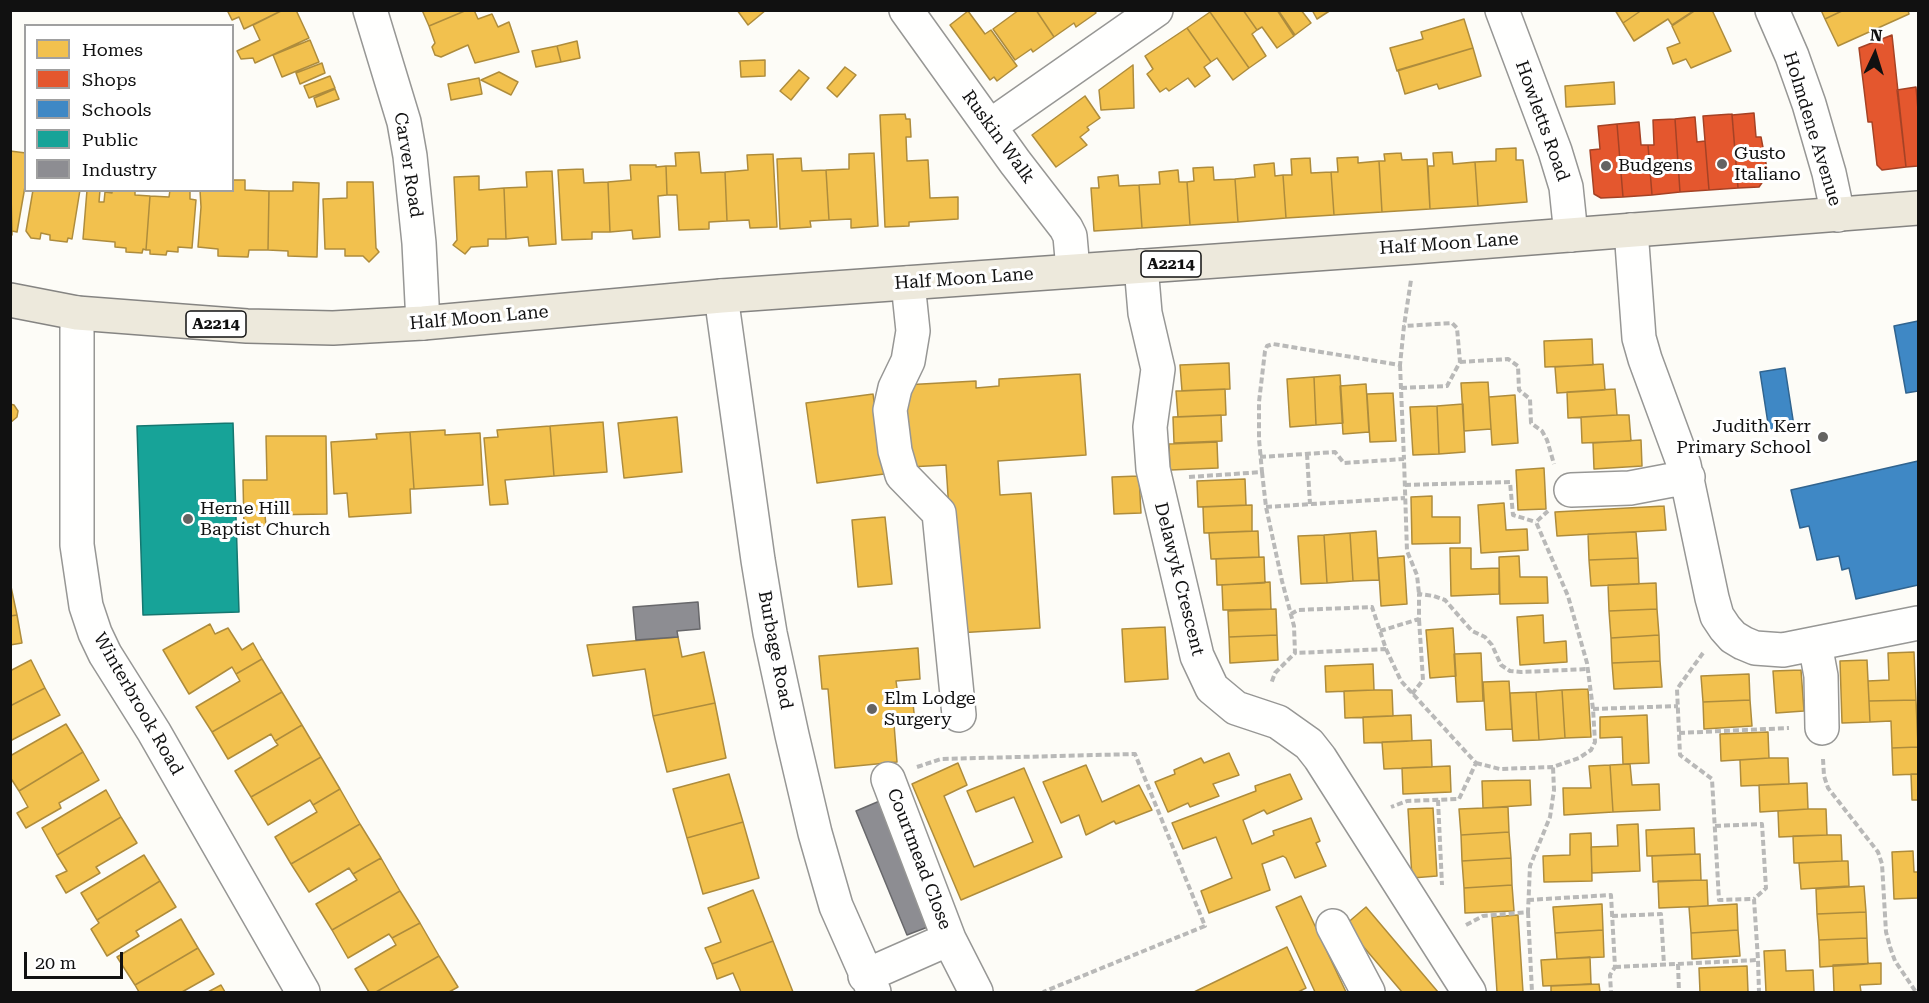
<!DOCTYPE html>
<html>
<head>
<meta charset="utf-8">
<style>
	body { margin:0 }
	#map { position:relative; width:1929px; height:1003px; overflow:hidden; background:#fdfcf7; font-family:"Roboto Serif",serif }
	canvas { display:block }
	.frame { position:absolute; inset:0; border:12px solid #111; pointer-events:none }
	.legend { position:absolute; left:24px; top:24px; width:210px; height:168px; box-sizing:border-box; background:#fff; border:2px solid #a0a0a0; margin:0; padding:8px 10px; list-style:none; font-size:18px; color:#111 }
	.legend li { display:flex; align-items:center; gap:12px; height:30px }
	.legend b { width:30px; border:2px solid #a0a0a0 }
	.north { position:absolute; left:1845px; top:24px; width:60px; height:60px; -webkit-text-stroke:4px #fff; paint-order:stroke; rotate:4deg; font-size:16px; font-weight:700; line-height:24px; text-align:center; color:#111 }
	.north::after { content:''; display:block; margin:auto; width:21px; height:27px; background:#111; clip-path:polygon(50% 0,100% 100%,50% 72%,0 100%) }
	.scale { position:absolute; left:24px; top:952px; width:99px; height:27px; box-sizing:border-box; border:3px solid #111; border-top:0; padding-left:8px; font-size:18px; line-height:21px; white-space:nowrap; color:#111; -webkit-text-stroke:4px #fff; paint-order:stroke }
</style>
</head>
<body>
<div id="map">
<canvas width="1929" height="1003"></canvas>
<div class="frame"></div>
<ul class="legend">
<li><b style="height:16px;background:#f2c14e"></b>Homes</li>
<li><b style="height:16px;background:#e4572e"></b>Shops</li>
<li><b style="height:16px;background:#3f88c5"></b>Schools</li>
<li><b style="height:16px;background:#17a398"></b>Public</li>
<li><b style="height:16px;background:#8d8d92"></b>Industry</li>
</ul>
<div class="north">N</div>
<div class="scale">20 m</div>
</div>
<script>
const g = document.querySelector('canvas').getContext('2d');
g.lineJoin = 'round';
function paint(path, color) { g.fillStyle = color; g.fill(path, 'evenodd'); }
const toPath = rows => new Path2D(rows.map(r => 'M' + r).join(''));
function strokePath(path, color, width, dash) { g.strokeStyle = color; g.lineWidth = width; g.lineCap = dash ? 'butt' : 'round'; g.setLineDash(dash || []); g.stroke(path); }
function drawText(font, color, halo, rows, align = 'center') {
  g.font = font + ' "Roboto Serif",serif'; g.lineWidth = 6; g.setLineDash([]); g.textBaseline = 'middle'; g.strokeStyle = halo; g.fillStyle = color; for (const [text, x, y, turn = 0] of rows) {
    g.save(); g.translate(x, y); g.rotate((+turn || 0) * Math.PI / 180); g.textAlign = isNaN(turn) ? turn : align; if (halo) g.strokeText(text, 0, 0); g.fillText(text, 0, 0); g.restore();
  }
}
const homes = toPath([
	[227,10,283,10,244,29,239,17,232,20,227,10],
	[283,10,296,10,309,38,255,63,253,58,241,59,237,51,260,40,253,25,283,10],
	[422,10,467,10,429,26,422,10],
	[467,10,474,10,478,19,492,14,498,27,509,22,519,52,475,63,468,45,441,57,435,55,432,47,435,43,429,26,467,10],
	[737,10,766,10,748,25,737,10],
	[1019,10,1036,10,1054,37,1033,52,1031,49,1015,60,993,29,1019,10],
	[1036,10,1094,10,1096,13,1076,27,1074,23,1054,37,1036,10],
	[1211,10,1243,10,1257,30,1252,34,1266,56,1249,68,1210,12,1211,10],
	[1243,10,1277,10,1294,36,1277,48,1262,27,1257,30,1243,10],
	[1278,10,1301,10,1311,23,1295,35,1278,10],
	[1312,10,1331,10,1317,19,1312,10],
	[1615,10,1642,10,1623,23,1615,10],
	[1642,10,1695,10,1672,25,1668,19,1634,41,1623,23,1642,10],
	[1696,10,1712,10,1731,51,1691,68,1686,59,1673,64,1667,48,1680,43,1672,26,1696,10],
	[1821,10,1844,10,1825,19,1821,10],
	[1844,10,1908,10,1909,14,1838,46,1825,19,1844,10],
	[968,11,985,34,991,30,1017,66,997,81,994,77,990,80,950,25,968,11],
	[1210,12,1249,68,1233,80,1217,58,1211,62,1187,28,1210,12],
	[1464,19,1473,48,1397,71,1390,48,1423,39,1421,32,1464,19],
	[1187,28,1211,62,1204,67,1210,76,1195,87,1188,78,1169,91,1166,88,1160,92,1147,74,1153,69,1145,56,1187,28],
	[310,40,319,62,282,77,273,55,310,40],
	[577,41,580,58,561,62,557,46,577,41],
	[557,46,561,62,536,67,532,51,557,46],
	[1473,48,1481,76,1439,89,1437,84,1405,94,1398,70,1473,48],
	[765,60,765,76,741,77,740,61,765,60],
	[322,63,325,73,300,84,296,73,322,63],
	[1133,65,1134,108,1101,110,1099,90,1133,65],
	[845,67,856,75,837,97,827,88,845,67],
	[799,70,809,78,791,100,780,91,799,70],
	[499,72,518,82,511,95,481,80,499,72],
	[330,76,335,88,309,98,304,86,330,76],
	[479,78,482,94,451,100,448,84,479,78],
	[1614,82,1615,104,1566,107,1565,86,1614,82],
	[335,89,339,99,317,107,314,98,335,89],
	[1085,96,1100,118,1087,127,1089,130,1080,137,1087,145,1056,167,1032,135,1085,96],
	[905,114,906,119,910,119,911,137,906,137,907,161,928,160,930,198,958,197,958,219,909,222,909,226,885,227,880,115,905,114],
	[1516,148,1516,160,1523,160,1527,202,1478,206,1475,162,1496,161,1496,149,1516,148],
	[10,151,26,153,26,181,17,232,12,231,12,235,10,151],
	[699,152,701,173,725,172,727,221,709,222,709,229,679,230,677,195,667,195,666,166,676,166,675,153,699,152],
	[1452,152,1453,164,1475,162,1478,206,1430,209,1428,166,1434,166,1433,153,1452,152],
	[874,153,878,226,851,228,851,219,829,220,826,170,849,169,849,154,874,153],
	[1401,153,1402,160,1427,159,1430,209,1382,212,1379,161,1385,161,1384,154,1401,153],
	[773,154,777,227,750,228,749,220,727,221,725,172,748,170,747,155,773,154],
	[1358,157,1358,163,1379,161,1382,212,1334,215,1331,172,1338,172,1337,158,1358,157],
	[801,158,802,171,826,170,829,220,810,221,811,227,780,229,777,159,801,158],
	[1310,158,1311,173,1331,172,1334,215,1286,218,1283,175,1292,175,1291,159,1310,158],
	[1274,163,1275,176,1283,175,1286,218,1238,222,1235,179,1255,177,1254,165,1274,163],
	[630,165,656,165,656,167,666,166,667,195,658,196,660,237,633,239,632,230,610,232,608,182,631,180,630,165],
	[1213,167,1214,180,1235,179,1238,222,1190,225,1187,182,1194,181,1193,168,1213,167],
	[583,169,584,183,608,182,610,232,592,232,592,239,562,240,558,170,583,169],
	[1178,170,1179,182,1187,182,1190,225,1142,228,1139,185,1160,184,1159,172,1178,170],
	[552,171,556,244,529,246,528,237,506,239,504,188,527,187,526,172,552,171],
	[1118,175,1119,186,1139,185,1142,228,1094,231,1091,188,1099,188,1098,177,1118,175],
	[479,176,479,190,504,188,506,239,488,239,488,246,471,247,465,254,453,245,457,240,454,177,479,176],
	[232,180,245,180,245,190,269,191,268,250,249,250,248,257,218,256,218,249,198,247,201,207,200,190,232,190,232,180],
	[293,182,319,183,317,257,288,256,288,251,268,250,269,191,293,191,293,182],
	[347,182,373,182,376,248,379,252,369,262,363,256,345,256,345,249,325,249,323,199,347,198,347,182],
	[33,190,80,190,72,239,68,238,67,242,50,240,50,235,41,233,40,239,31,238,26,231,33,190],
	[87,190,100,190,99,202,104,202,105,192,112,193,112,190,135,190,135,195,150,196,146,250,143,249,142,253,126,252,126,248,115,247,115,242,83,239,87,190],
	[170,190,190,190,190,199,196,200,192,248,178,247,178,252,167,251,166,255,150,254,150,250,146,250,150,196,169,197,170,190],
	[1592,339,1593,365,1545,367,1544,341,1592,339],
	[1229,363,1230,389,1182,391,1180,365,1229,363],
	[1603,364,1605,390,1557,393,1555,367,1603,364],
	[1080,374,1086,455,998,461,1000,495,1031,493,1040,628,957,633,946,465,909,467,904,385,976,381,976,388,999,386,999,379,1080,374],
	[1340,375,1343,423,1316,425,1314,377,1340,375],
	[1314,377,1316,425,1290,427,1287,379,1314,377],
	[1488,382,1491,429,1464,431,1461,383,1488,382],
	[1366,384,1369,432,1343,434,1340,386,1366,384],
	[1225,389,1226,415,1178,417,1176,391,1225,389],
	[1615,389,1617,415,1568,418,1567,392,1615,389],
	[1393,393,1396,441,1370,442,1367,394,1393,393],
	[873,394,884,474,817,483,806,403,873,394],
	[1515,395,1518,443,1492,445,1489,397,1515,395],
	[10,404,14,405,18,411,17,417,10,423,10,404],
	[1463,404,1465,452,1439,454,1437,406,1463,404],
	[1437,406,1439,454,1413,455,1410,407,1437,406],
	[1221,415,1222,441,1174,443,1173,417,1221,415],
	[1617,415,1629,415,1631,441,1582,443,1581,417,1617,415],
	[677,417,682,472,624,478,618,423,677,417],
	[603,422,607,472,554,476,550,426,603,422],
	[550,426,554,476,505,480,508,504,490,505,484,438,498,437,497,430,550,426],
	[445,430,445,435,480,433,483,485,414,489,410,432,445,430],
	[410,432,414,489,410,489,411,513,349,517,347,493,334,494,331,442,377,439,376,434,410,432],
	[266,436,326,436,327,514,265,515,266,526,244,527,243,480,267,480,266,436],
	[1641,440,1642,466,1594,469,1593,443,1641,440],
	[1217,442,1218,468,1170,470,1169,444,1217,442],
	[1544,468,1546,509,1518,510,1516,470,1544,468],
	[1139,476,1141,513,1114,514,1112,477,1139,476],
	[1245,479,1246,505,1198,507,1197,481,1245,479],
	[1432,496,1432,517,1460,517,1460,543,1412,544,1411,497,1432,496],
	[1504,503,1506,530,1527,529,1528,550,1481,553,1478,505,1504,503],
	[1252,505,1252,531,1204,533,1203,507,1252,505],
	[1664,506,1666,530,1557,536,1555,512,1664,506],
	[885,517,892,584,858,587,852,520,885,517],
	[1258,531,1259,557,1211,559,1209,533,1258,531],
	[1376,531,1379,580,1353,581,1350,533,1376,531],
	[1636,532,1638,558,1589,560,1588,534,1636,532],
	[1350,533,1353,581,1327,583,1324,535,1350,533],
	[1324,535,1327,583,1301,584,1298,536,1324,535],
	[1450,548,1471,548,1471,569,1499,568,1499,594,1451,596,1450,548],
	[1404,556,1407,604,1381,606,1378,558,1404,556],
	[1519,556,1520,577,1547,577,1548,603,1500,604,1499,557,1519,556],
	[1264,557,1265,583,1217,585,1216,559,1264,557],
	[1638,558,1639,584,1591,586,1589,560,1638,558],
	[10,582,17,615,10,616,10,582],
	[1270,582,1271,609,1223,610,1222,585,1270,582],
	[1656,583,1657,609,1609,611,1608,585,1656,583],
	[1276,609,1277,635,1229,637,1228,611,1276,609],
	[1657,609,1659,635,1611,638,1609,611,1657,609],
	[17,615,22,643,10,645,10,616,17,615],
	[1543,615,1544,643,1566,641,1567,662,1520,665,1517,617,1543,615],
	[210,624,215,634,228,628,242,650,253,643,262,659,236,674,232,667,189,694,163,650,210,624],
	[1165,627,1168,679,1125,682,1122,629,1165,627],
	[1453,628,1456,676,1430,678,1426,630,1453,628],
	[1277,635,1278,660,1230,663,1229,637,1277,635],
	[1659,635,1660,661,1612,663,1611,638,1659,635],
	[678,637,682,657,704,652,715,703,653,716,645,669,593,676,587,645,678,637],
	[918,648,920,679,896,681,898,695,912,694,915,722,894,724,897,762,835,768,828,689,822,689,819,656,918,648],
	[1914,652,1916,700,1869,701,1868,681,1889,680,1888,653,1914,652],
	[1481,653,1483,701,1457,702,1454,654,1481,653],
	[262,659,282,692,212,732,196,707,240,681,236,674,262,659],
	[31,660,45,688,10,706,10,671,31,660],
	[1867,660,1870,722,1842,723,1840,661,1867,660],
	[1660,661,1662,687,1614,689,1612,663,1660,661],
	[1373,664,1374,690,1326,692,1325,666,1373,664],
	[1801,670,1804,711,1776,713,1773,671,1801,670],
	[1749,674,1750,700,1703,702,1701,676,1749,674],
	[1509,681,1512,729,1486,730,1483,682,1509,681],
	[45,688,60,715,10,741,10,706,45,688],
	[1588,689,1591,737,1565,738,1562,690,1588,689],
	[1374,690,1392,690,1393,716,1345,718,1344,691,1374,690],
	[1562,690,1565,738,1539,740,1536,692,1562,690],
	[282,692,302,725,275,741,271,734,228,759,212,732,282,692],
	[1536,692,1539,740,1513,741,1510,693,1536,692],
	[1750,700,1752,726,1704,729,1703,702,1750,700],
	[1916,700,1918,747,1892,748,1891,721,1870,722,1869,701,1916,700],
	[715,703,726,758,667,772,653,716,715,703],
	[1411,715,1412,741,1364,743,1363,717,1411,715],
	[1647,715,1649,763,1623,764,1622,737,1600,738,1600,717,1647,715],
	[66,724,83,752,19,791,10,777,10,756,66,724],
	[302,725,321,757,251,797,235,771,278,745,275,741,302,725],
	[1768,732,1769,758,1721,761,1720,734,1768,732],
	[1431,740,1432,767,1384,769,1382,742,1431,740],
	[1918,747,1918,774,1893,775,1892,748,1918,747],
	[83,752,99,780,59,803,61,808,26,828,17,813,28,807,19,791,83,752],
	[1229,753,1239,775,1213,784,1219,796,1190,807,1188,803,1168,812,1155,782,1175,774,1174,770,1201,758,1204,763,1229,753],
	[321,757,340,789,313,805,310,800,268,825,251,797,321,757],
	[1769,758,1788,758,1789,784,1741,786,1740,760,1769,758],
	[958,763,967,785,944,796,974,867,1033,842,1014,797,976,812,967,791,1024,768,1062,857,961,900,912,784,958,763],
	[1630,764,1632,785,1659,784,1660,810,1613,812,1610,765,1630,764],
	[1086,765,1102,802,1139,785,1152,810,1116,824,1114,821,1086,835,1079,815,1061,823,1043,782,1086,765],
	[1610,765,1613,812,1564,815,1563,788,1591,788,1589,766,1610,765],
	[1450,766,1451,792,1403,794,1402,768,1450,766],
	[729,774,743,822,687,838,673,789,729,774],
	[1290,774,1302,799,1267,814,1264,810,1243,820,1252,844,1274,835,1273,831,1311,818,1320,841,1316,843,1326,866,1295,878,1286,858,1283,856,1262,864,1270,890,1209,913,1201,891,1232,878,1216,837,1183,849,1172,823,1256,791,1255,786,1290,774],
	[1911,774,1918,774,1918,800,1912,800,1911,774],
	[1530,780,1531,805,1483,808,1482,781,1530,780],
	[1807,783,1808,809,1760,812,1759,785,1807,783],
	[340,789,360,824,291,864,275,837,317,812,313,805,340,789],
	[106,790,121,817,57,855,42,828,106,790],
	[1508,807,1509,832,1461,835,1459,809,1508,807],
	[1433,808,1437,876,1412,878,1408,809,1433,808],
	[1808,809,1826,809,1827,835,1779,837,1778,811,1808,809],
	[121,817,137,843,96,867,100,873,66,893,56,876,67,871,57,855,121,817],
	[743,822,759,878,703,894,687,838,743,822],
	[360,824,381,858,353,874,349,868,309,892,291,864,360,824],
	[1638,824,1640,871,1592,873,1591,847,1618,846,1617,825,1638,824],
	[1694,828,1695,854,1647,856,1646,830,1694,828],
	[1509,832,1511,858,1462,861,1461,835,1509,832],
	[1591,833,1592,881,1544,882,1543,856,1570,855,1570,834,1591,833],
	[1827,835,1841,835,1842,861,1794,863,1793,836,1827,835],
	[1913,851,1914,872,1918,872,1918,898,1894,899,1892,852,1913,851],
	[1700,854,1701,880,1653,882,1652,856,1700,854],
	[144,855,160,881,97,920,81,893,144,855],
	[381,858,400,891,332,930,316,904,357,880,353,874,381,858],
	[1511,858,1512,885,1464,888,1462,861,1511,858],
	[1842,861,1848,861,1849,886,1801,889,1799,863,1842,861],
	[1707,880,1708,906,1659,908,1658,881,1707,880],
	[160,881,176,907,136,931,139,936,107,956,91,929,99,923,97,920,160,881],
	[1512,885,1514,911,1465,913,1464,888,1512,885],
	[1864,886,1866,912,1817,914,1816,889,1864,886],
	[753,890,773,941,712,964,705,948,721,942,708,908,753,890],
	[400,891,420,923,392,938,389,934,348,958,332,930,400,891],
	[1301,896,1346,992,1315,992,1276,907,1301,896],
	[1602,904,1603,930,1555,933,1553,907,1602,904],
	[1737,904,1738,930,1691,933,1689,907,1737,904],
	[1366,907,1438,992,1402,992,1345,925,1366,907],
	[1866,912,1867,938,1819,940,1817,914,1866,912],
	[1518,915,1523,992,1497,992,1492,917,1518,915],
	[181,919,198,948,135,985,117,957,181,919],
	[420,923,439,956,376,992,369,992,355,969,396,945,392,938,420,923],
	[1603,930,1604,957,1557,959,1555,933,1603,930],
	[1738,930,1740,956,1692,959,1691,933,1738,930],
	[1867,938,1868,964,1820,967,1819,940,1867,938],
	[773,941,793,992,741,992,733,973,717,979,712,964,773,941],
	[1287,947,1306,988,1298,992,1194,992,1287,947],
	[198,948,214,974,182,992,139,992,135,985,198,948],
	[1785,950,1786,971,1813,970,1814,992,1766,992,1764,951,1785,950],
	[439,956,458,987,449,992,376,992,439,956],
	[1590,957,1591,984,1543,986,1541,960,1590,957],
	[1881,963,1881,984,1860,985,1861,992,1834,992,1833,965,1881,963],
	[1747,966,1748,992,1700,992,1699,968,1747,966],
	[1599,984,1600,992,1551,992,1551,986,1599,984],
	[221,985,225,992,208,992,221,985]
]);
paint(homes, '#f2c14e');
strokePath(homes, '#ae8c3c', 1.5);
const shops = toPath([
	[1892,35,1906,167,1882,170,1877,165,1872,122,1868,122,1859,48,1892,35],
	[1916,87,1918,110,1918,166,1906,167,1897,90,1916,87],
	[1754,113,1756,137,1761,137,1768,174,1759,187,1738,188,1732,115,1754,113],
	[1732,114,1738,188,1709,190,1703,116,1732,114],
	[1695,117,1697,142,1705,141,1709,190,1680,192,1675,119,1695,117],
	[1675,119,1680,192,1652,195,1648,145,1654,145,1653,120,1675,119],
	[1639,122,1641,145,1648,145,1652,195,1623,197,1617,124,1639,122],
	[1617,124,1623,197,1601,198,1594,194,1590,150,1600,149,1598,126,1617,124]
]);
paint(shops, '#e4572e');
strokePath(shops, '#a54225', 1.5);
const schools = toPath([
	[1918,321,1918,391,1906,393,1894,326,1918,321],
	[1785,368,1794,426,1769,430,1760,372,1785,368],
	[1918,461,1918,585,1856,599,1849,568,1842,570,1839,556,1817,560,1809,526,1800,528,1791,490,1918,461]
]);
paint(schools, '#3f88c5');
strokePath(schools, '#31648f', 1.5);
const public = toPath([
	[233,423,239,612,143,615,137,426,233,423]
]);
paint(public, '#17a398');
strokePath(public, '#157770', 1.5);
const industry = toPath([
	[698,602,700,629,677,631,678,637,636,640,633,607,698,602],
	[882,800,933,925,907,935,856,811,882,800]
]);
paint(industry, '#8d8d92');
strokePath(industry, '#68686b', 1.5);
const minor = toPath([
	[370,10,404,122,410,156,419,243,423,323],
	[906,10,1015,162,1066,228,1070,236,1073,270],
	[1502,10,1555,151,1566,187,1571,235],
	[1772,10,1792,56,1809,104,1829,173,1838,215],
	[990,126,1156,10],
	[1631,230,1639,338,1645,359,1684,465,1712,598,1717,616,1725,628,1733,637,1743,643,1755,648,1783,650,1918,623],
	[1141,266,1145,313,1158,369,1150,427,1153,469,1197,656,1212,688,1236,708,1278,722,1309,744,1320,758,1469,992],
	[908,283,913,331,908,361,895,388,890,410,895,451,902,475,939,513,959,715],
	[721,296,758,560,770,633,792,735,815,833,836,906,874,992],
	[77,313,77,545,86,606,95,633,105,654,154,732,303,992],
	[1571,490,1630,488,1688,477],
	[1815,644,1821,676,1822,728],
	[888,779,949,939,976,992],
	[1333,926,1368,992],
	[865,976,949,939]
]);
const major = toPath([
	[10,300,77,313,247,326,333,328,423,323,721,296,1414,247,1918,208]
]);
strokePath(minor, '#979795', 36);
strokePath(major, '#858482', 36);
strokePath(toPath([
	[1460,362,1508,359,1518,366,1519,390,1530,399,1531,423,1542,431,1547,440,1554,464],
	[1400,365,1404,459],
	[1401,388,1447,386,1460,362,1457,328,1452,323,1404,326],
	[1307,454,1310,504],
	[1260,457,1335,452,1344,463,1404,459,1407,551,1417,575,1419,594],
	[1262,472,1266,507,1282,581,1294,626,1295,653,1275,673,1271,684],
	[1189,477,1262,472,1259,439,1259,402,1265,351,1267,346,1273,344,1400,365,1404,326,1411,280],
	[1405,485,1510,482,1513,515,1536,522],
	[1266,507,1405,498],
	[1291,614,1298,610,1372,607,1386,649,1295,653],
	[1380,631,1419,619,1419,594,1434,596,1445,600,1472,631,1485,637,1492,645,1501,665,1510,671,1521,672,1588,669],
	[1386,649,1401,681,1476,763,1459,799,1407,801,1391,807],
	[1703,653,1677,689,1680,755,1712,779,1719,900,1754,899,1758,960],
	[1412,694,1423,680,1419,619],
	[1593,709,1678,706],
	[1679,733,1789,728],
	[1823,759,1824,776,1828,788,1878,852,1882,864,1886,932,1890,947,1895,961,1916,992],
	[1476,763,1500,769,1553,767,1579,758,1591,750,1595,742,1593,709,1587,663,1568,596,1536,522,1548,511],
	[917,767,941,759,1135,754,1205,926,1043,992],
	[1438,800,1442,885],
	[1715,826,1762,824,1766,888,1754,899],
	[1528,900,1611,895,1615,967,1610,975,1611,992],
	[1528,912,1532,992],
	[1612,916,1661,914,1664,965],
	[1466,925,1483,916,1528,912,1530,866,1550,817,1554,790,1553,767],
	[1678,964,1679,992],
	[1615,967,1758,960,1759,992]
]), '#b9b9b8', 4, [6, 3]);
strokePath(minor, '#fffffe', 33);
strokePath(major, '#ede9dc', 33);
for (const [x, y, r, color] of [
	[1722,164,6,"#646362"],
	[1606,166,6,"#646362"],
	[1823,437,6,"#646362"],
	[188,519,6,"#646362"],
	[872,709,6,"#646362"]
]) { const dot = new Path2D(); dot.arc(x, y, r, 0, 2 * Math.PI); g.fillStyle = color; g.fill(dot); strokePath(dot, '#fff', 2); }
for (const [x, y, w] of [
	[1171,264,60],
	[216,324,60]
]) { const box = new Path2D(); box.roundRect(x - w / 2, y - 13, w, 26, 4.5); g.fillStyle = '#fff'; g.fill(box); strokePath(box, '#111', 1.5); }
drawText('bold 16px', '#111', null, [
	["A2214",1171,264],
	["A2214",216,324]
]);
drawText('18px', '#111', '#fff', [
	["Howletts Road",1542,121,70],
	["Holmdene Avenue",1812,129,73],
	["Ruskin Walk",998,137,54],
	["Carver Road",408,165,81],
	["Half Moon Lane",1449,244,-4],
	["Half Moon Lane",964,279,-4],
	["Half Moon Lane",479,318,-5],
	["Delawyk Crescent",1179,579,76],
	["Burbage Road",775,650,79],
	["Winterbrook Road",138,704,60],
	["Courtmead Close",919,859,69]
]);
drawText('18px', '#111', '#fff', [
	["Gusto",1734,154],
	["Italiano",1734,175],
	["Budgens",1618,166],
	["Judith Kerr",1811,427,"right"],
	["Primary School",1811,448,"right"],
	["Herne Hill",200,509],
	["Baptist Church",200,530],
	["Elm Lodge",884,699],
	["Surgery",884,720]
], 'left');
</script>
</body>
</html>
